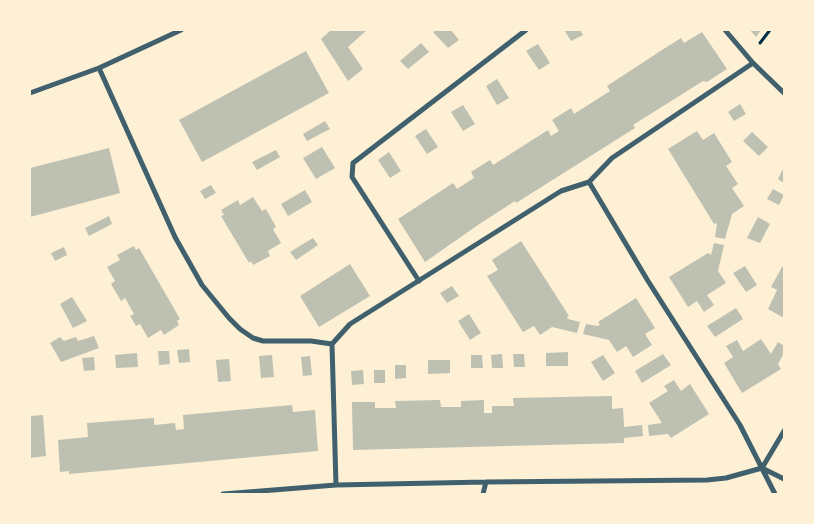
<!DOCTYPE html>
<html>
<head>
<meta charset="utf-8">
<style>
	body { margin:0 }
	#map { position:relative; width:814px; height:524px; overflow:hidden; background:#fdf0d5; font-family:Barlow,sans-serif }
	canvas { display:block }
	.frame { position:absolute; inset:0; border:31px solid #fdf0d5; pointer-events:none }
</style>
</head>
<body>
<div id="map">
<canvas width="814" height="524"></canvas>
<div class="frame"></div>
</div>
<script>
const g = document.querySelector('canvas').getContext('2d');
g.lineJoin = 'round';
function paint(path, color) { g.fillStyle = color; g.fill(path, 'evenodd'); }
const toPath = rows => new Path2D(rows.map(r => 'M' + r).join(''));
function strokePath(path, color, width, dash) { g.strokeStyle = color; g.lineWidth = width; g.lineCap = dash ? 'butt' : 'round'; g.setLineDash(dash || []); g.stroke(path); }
paint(toPath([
	[331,30,367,30,348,47,363,69,348,81,321,39],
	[436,30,451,30,459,40,448,48,433,32],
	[564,30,580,30,583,35,571,41],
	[750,30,761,30,756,37],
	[702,32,727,69,707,82,703,81,633,125,635,128,516,203,515,201,478,225,425,262,398,219,453,183,457,189,474,178,471,172,490,160,493,165,548,130,551,136,559,131,552,120,571,108,574,114,610,91,607,86,662,50,681,38,684,43],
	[421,43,429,52,408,69,400,61],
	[538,44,550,63,539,70,526,51],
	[306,51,329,93,202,162,179,120],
	[497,79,509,98,497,105,486,86],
	[740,104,746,114,734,121,728,112],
	[463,105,475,124,463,131,451,112],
	[325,121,330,129,307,141,303,134],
	[426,129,438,147,427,154,415,136],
	[697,131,703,140,714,133,732,162,726,166,738,184,732,188,744,206,732,214,725,239,715,237,717,223,714,224,668,149],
	[752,132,768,147,759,156,743,141],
	[322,147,335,168,316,179,303,158],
	[109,148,120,193,30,217,30,168],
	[276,150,280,157,257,170,252,162],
	[389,152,401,171,390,178,378,160],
	[784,167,784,183,778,179],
	[211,185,216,193,205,199,200,191],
	[773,189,784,195,779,205,767,199],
	[305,190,312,202,288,216,281,204],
	[253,197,262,211,266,209,276,227,273,229,281,243,268,251,270,256,253,265,251,261,249,263,221,216,224,215,221,210,238,200,240,205],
	[109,216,112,224,89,236,85,228],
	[758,217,770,224,760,243,747,238],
	[313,238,318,245,296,260,290,252],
	[521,241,569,316,567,317,568,319,580,322,577,333,552,327,540,335,534,326,523,332,487,276,498,270,492,260],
	[714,243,724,245,718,271,726,283,707,295,714,305,704,312,697,301,688,307,669,277,708,253,711,255],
	[134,246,136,250,139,248,180,319,177,321,179,325,164,335,161,330,148,338,140,324,136,326,130,316,134,314,125,298,121,301,111,284,115,281,107,267,120,260,117,255],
	[64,247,67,255,55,261,51,253],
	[350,264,370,296,319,327,300,296],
	[745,266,757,285,746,292,733,273],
	[782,267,784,267,784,318,768,309,777,290,771,287],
	[452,286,459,296,447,303,440,293],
	[72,297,87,321,73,328,60,304],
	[636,298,655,328,645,334,652,345,633,357,626,346,617,352,609,340,583,334,586,324,597,326,600,325,598,322],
	[736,308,743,319,715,337,707,326],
	[469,314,481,333,470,340,458,321],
	[94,336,99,348,61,362,50,343,60,337,64,341,76,337,78,341],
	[761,339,771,354,778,342,784,346,784,353,778,364,781,369,742,393,724,363,733,357,726,346,737,340,743,351],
	[189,349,190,362,179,363,177,350],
	[158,351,169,351,170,364,159,365],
	[568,352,568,366,546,366,546,353],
	[137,353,138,367,116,368,115,355],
	[502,354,503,368,492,368,491,355],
	[513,354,524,354,525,367,514,367],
	[663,354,671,365,642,383,635,371],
	[272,355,274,377,261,378,259,356],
	[471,355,482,355,483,368,471,368],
	[603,355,615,373,603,381,591,362],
	[310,356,312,375,303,376,301,357],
	[94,357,95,370,84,371,82,358],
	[229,359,231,381,218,382,216,360],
	[428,360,450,360,450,373,428,374],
	[395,365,406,365,406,378,395,379],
	[363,370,364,384,352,385,351,371],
	[374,370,385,370,385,383,374,383],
	[674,380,681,391,690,384,709,414,671,438,668,434,649,436,648,425,662,423,649,403,668,391,664,386],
	[612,396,612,409,623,408,624,427,642,425,643,436,624,438,624,443,353,450,352,402,375,402,375,408,396,408,395,401,440,400,441,407,461,407,461,401,484,400,484,413,492,413,492,406,514,406,513,398],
	[292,405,293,412,315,410,318,451,69,474,69,471,60,472,58,440,88,437,87,423,154,418,154,425,175,423,176,430,184,429,183,415],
	[43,415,46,456,30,458,30,416]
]), '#bec0b2');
strokePath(toPath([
	[760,43,770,30]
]), '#003049', 3);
strokePath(toPath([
	[725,30,753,63,784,93],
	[99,68,175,237,202,285,229,318,240,329,253,338,263,341,311,341,332,344],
	[30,93,99,68,181,30],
	[589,182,648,281,740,425,775,494],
	[419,281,352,177,353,163,526,30],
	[762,468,784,431],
	[336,485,332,344,350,324,561,191,589,182,612,158,753,63],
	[223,494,336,485,486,482,707,480,726,478,762,468,784,479],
	[483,494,486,482]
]), '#3f606c', 5);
</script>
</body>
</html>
